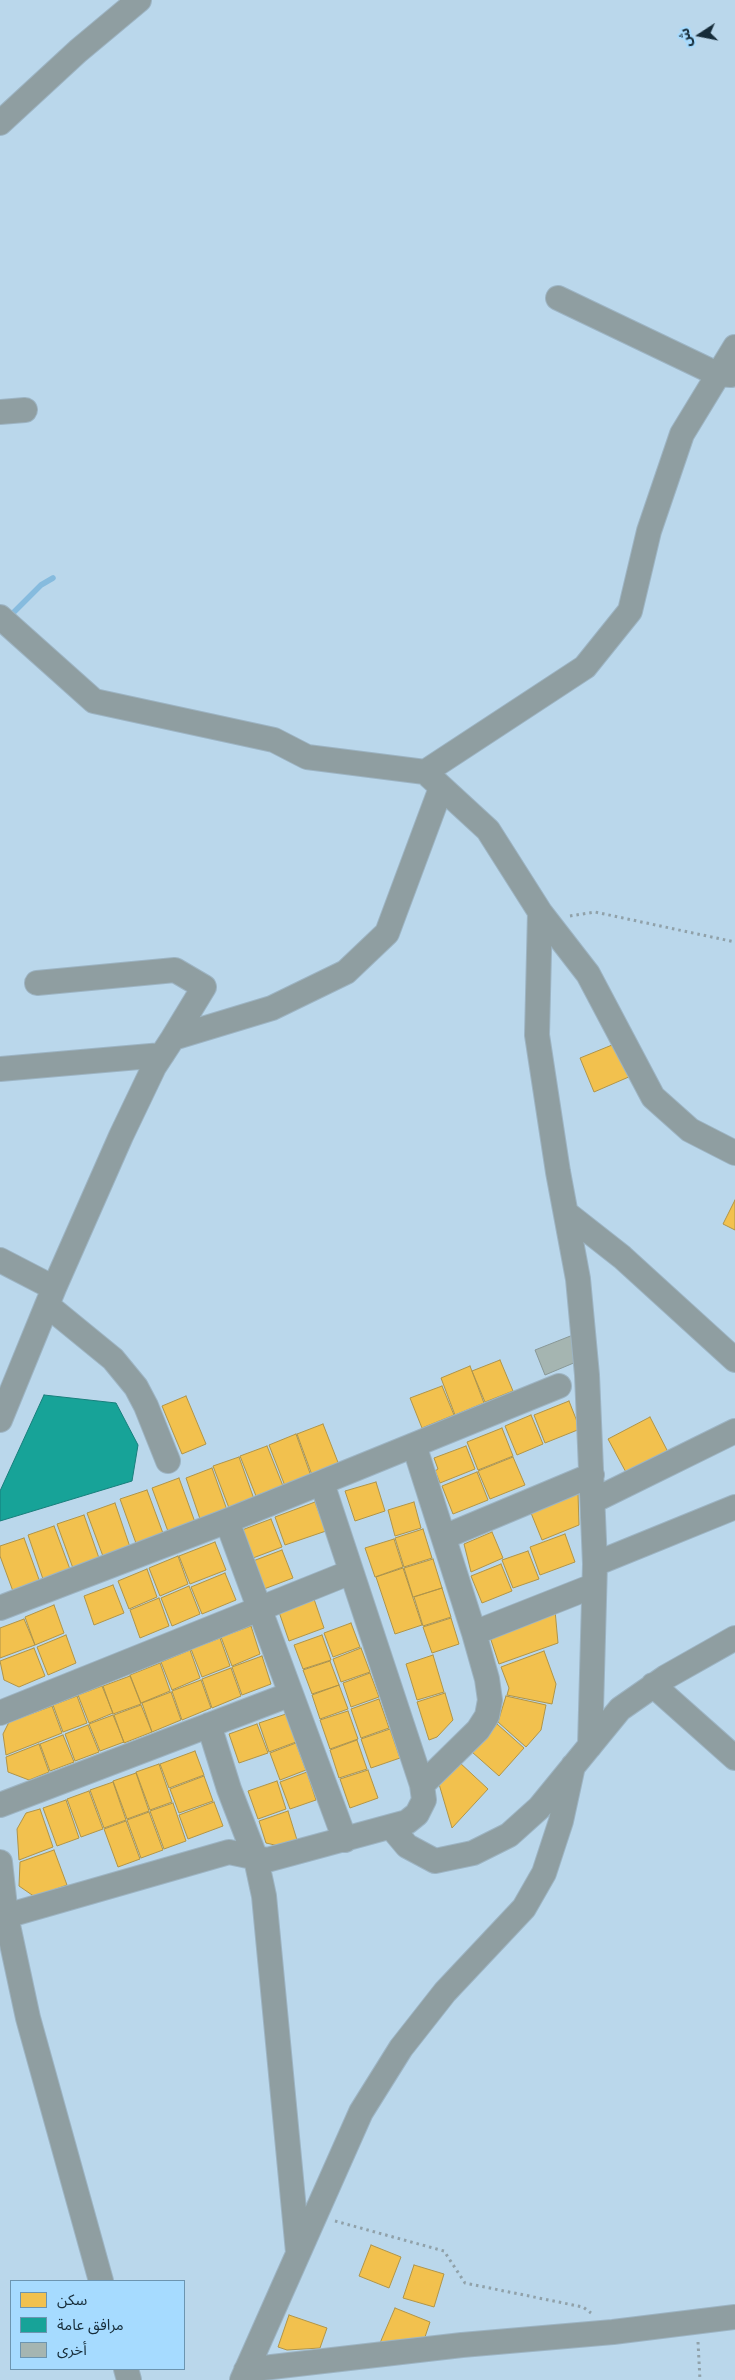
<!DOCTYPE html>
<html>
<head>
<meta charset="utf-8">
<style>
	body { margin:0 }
	#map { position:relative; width:735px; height:2380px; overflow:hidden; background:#bad7eb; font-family:Raleway,"Noto Sans Arabic",sans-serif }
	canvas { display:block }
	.legend { position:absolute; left:10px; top:2280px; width:175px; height:90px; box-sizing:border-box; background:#a6dbff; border:1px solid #6c95b0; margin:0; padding:6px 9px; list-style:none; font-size:15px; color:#162c39 }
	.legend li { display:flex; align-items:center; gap:10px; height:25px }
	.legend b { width:25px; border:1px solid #6c95b0 }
	.north { position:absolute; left:675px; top:10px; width:50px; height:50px; -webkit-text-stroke:4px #a6dbff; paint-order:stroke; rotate:259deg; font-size:14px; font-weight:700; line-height:20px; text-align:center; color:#162c39 }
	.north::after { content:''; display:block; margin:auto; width:18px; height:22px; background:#162c39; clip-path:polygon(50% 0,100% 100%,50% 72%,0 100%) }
</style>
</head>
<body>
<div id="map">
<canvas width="735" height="2380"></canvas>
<ul class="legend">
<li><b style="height:14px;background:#f2c14e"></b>سكن</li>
<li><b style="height:14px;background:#17a398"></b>مرافق عامة</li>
<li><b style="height:14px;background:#a5b5b1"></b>أخرى</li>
</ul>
<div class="north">ش</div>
</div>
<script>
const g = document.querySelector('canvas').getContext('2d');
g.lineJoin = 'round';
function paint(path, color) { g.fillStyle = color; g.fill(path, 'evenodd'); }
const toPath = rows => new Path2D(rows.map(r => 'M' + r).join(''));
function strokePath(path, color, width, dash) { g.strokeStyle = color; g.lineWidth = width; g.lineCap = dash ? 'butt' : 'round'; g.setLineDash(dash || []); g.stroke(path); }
const homes = toPath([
	[617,1043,631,1076,594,1092,580,1058,617,1043],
	[735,1200,735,1230,723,1224,735,1200],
	[500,1360,513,1391,485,1402,472,1371,500,1360],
	[470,1366,484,1403,455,1415,441,1378,470,1366],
	[442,1386,454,1415,422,1428,410,1398,442,1386],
	[186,1396,206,1444,182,1454,162,1406,186,1396],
	[569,1401,580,1429,545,1443,534,1415,569,1401],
	[531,1415,543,1444,517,1455,505,1426,531,1415],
	[650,1417,669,1454,628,1476,608,1439,650,1417],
	[323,1424,339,1465,312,1475,297,1434,323,1424],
	[502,1428,513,1456,478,1470,467,1442,502,1428],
	[296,1434,311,1476,285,1486,269,1445,296,1434],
	[267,1446,283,1486,256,1496,240,1456,267,1446],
	[466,1446,475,1469,440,1483,435,1471,438,1469,434,1458,466,1446],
	[239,1457,254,1499,229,1508,213,1466,239,1457],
	[513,1457,525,1485,490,1499,478,1471,513,1457],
	[212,1468,227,1510,200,1519,186,1478,212,1468],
	[477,1472,488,1500,453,1514,442,1486,477,1472],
	[179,1478,196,1525,169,1534,152,1488,179,1478],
	[376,1482,385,1511,355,1521,345,1491,376,1482],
	[147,1490,164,1536,137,1546,120,1499,147,1490],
	[578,1493,579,1525,542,1540,531,1513,578,1493],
	[315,1502,326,1531,285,1545,275,1517,315,1502],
	[414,1502,421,1528,395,1536,388,1510,414,1502],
	[115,1503,131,1550,104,1559,87,1513,115,1503],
	[84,1515,100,1561,74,1571,57,1524,84,1515],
	[271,1519,282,1547,253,1558,242,1530,271,1519],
	[54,1526,71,1572,44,1582,28,1535,54,1526],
	[423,1529,432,1558,404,1567,395,1538,423,1529],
	[492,1532,503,1558,471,1572,464,1544,492,1532],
	[565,1534,575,1562,540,1575,530,1547,565,1534],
	[24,1538,41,1585,14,1594,0,1556,0,1546,24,1538],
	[394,1539,403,1567,375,1577,365,1548,394,1539],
	[215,1542,226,1570,190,1584,179,1556,215,1542],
	[282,1550,293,1578,264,1589,253,1561,282,1550],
	[528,1551,539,1579,513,1588,502,1560,528,1551],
	[178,1556,188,1584,160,1596,149,1568,178,1556],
	[433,1559,442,1588,413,1597,404,1568,433,1559],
	[501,1564,512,1591,482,1603,471,1576,501,1564],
	[403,1568,422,1625,395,1634,376,1577,403,1568],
	[147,1569,157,1597,129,1609,118,1581,147,1569],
	[225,1573,236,1600,202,1614,191,1587,225,1573],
	[113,1585,124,1613,94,1625,84,1596,113,1585],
	[189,1586,200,1614,172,1626,161,1598,189,1586],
	[442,1588,451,1617,423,1626,414,1597,442,1588],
	[159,1598,169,1626,140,1638,130,1610,159,1598],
	[314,1599,324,1628,289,1641,279,1612,314,1599],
	[54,1605,64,1633,35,1645,25,1617,54,1605],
	[555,1610,558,1643,499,1664,489,1634,555,1610],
	[451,1618,459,1644,432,1653,423,1627,451,1618],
	[24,1619,35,1645,0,1658,0,1628,24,1619],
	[351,1623,360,1647,333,1657,324,1633,351,1623],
	[251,1626,260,1654,232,1666,221,1637,251,1626],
	[66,1635,76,1663,48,1675,37,1647,66,1635],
	[322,1635,331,1660,303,1669,294,1645,322,1635],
	[220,1638,230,1666,202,1677,191,1649,220,1638],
	[34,1648,45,1676,19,1687,4,1680,0,1661,34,1648],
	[361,1648,370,1672,341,1682,333,1659,361,1648],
	[190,1650,200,1678,172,1690,161,1662,190,1650],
	[544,1651,556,1684,552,1704,507,1695,509,1688,501,1667,544,1651],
	[433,1655,444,1692,417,1700,406,1664,433,1655],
	[262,1656,271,1684,242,1695,232,1667,262,1656],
	[330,1661,339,1685,312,1694,303,1670,330,1661],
	[160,1663,170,1691,141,1703,130,1675,160,1663],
	[231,1668,241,1696,212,1708,202,1679,231,1668],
	[370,1673,379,1697,351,1707,343,1683,370,1673],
	[130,1676,141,1704,113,1714,103,1686,130,1676],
	[201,1680,211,1708,182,1720,172,1691,201,1680],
	[339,1685,348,1709,320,1719,312,1695,339,1685],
	[102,1686,113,1713,89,1723,78,1695,102,1686],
	[171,1692,181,1720,152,1732,142,1703,171,1692],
	[445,1693,453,1720,437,1737,429,1740,417,1702,445,1693],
	[77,1696,87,1723,63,1732,53,1705,77,1696],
	[506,1696,546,1705,541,1730,526,1747,498,1722,506,1696],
	[379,1699,389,1728,361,1738,351,1709,379,1699],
	[141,1705,152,1732,124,1743,114,1715,141,1705],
	[52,1706,62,1733,6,1755,3,1734,9,1722,52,1706],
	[348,1711,358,1739,330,1749,320,1720,348,1711],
	[286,1714,296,1742,269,1752,259,1723,286,1714],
	[113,1715,124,1742,100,1751,89,1724,113,1715],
	[257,1724,268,1753,239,1763,229,1734,257,1724],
	[497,1724,524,1748,499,1776,472,1752,497,1724],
	[88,1725,99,1752,75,1761,65,1734,88,1725],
	[390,1729,400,1758,371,1768,361,1739,390,1729],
	[63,1735,74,1762,50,1771,40,1744,63,1735],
	[357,1740,367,1769,339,1778,330,1750,357,1740],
	[296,1743,306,1770,280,1780,270,1753,296,1743],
	[39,1744,49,1772,29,1780,8,1772,6,1757,39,1744],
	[195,1751,204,1775,169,1788,160,1764,195,1751],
	[459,1762,488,1789,452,1828,439,1784,459,1762],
	[159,1764,172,1802,150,1810,136,1772,159,1764],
	[368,1770,378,1798,350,1808,340,1779,368,1770],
	[307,1772,316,1800,290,1809,280,1782,307,1772],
	[136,1773,149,1811,127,1819,113,1781,136,1773],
	[204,1776,213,1801,179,1813,170,1789,204,1776],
	[277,1781,286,1809,258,1819,248,1791,277,1781],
	[113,1782,126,1820,104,1828,90,1790,113,1782],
	[89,1791,103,1829,81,1837,67,1799,89,1791],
	[66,1800,79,1838,57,1846,43,1808,66,1800],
	[214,1802,223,1826,188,1839,179,1815,214,1802],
	[173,1803,186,1841,164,1849,150,1811,173,1803],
	[40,1809,53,1847,19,1860,17,1829,26,1813,40,1809],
	[288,1811,297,1840,279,1846,266,1843,259,1821,288,1811],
	[149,1812,163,1850,141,1858,127,1820,149,1812],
	[126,1821,140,1859,118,1867,104,1829,126,1821],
	[54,1850,67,1885,35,1897,19,1886,20,1862,54,1850],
	[371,2245,401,2257,389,2288,359,2276,371,2245],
	[414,2265,444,2274,434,2307,403,2298,414,2265],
	[395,2308,430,2322,424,2340,380,2343,395,2308],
	[289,2315,327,2328,320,2348,287,2350,278,2347,289,2315]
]);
paint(homes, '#f2c14e');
strokePath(homes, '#b09448', 1);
const public = toPath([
	[44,1395,116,1403,138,1445,132,1481,0,1521,0,1491,44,1395]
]);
paint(public, '#17a398');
strokePath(public, '#177f7c', 1);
strokePath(toPath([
	[8,618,41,585,53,578]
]), '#86bbde', 5.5);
const building = toPath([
	[573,1335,576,1362,545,1375,535,1350,573,1335]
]);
paint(building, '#a5b5b1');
strokePath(building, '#889796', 1);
const minor = toPath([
	[0,123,78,51,139,0],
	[558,298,717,374,731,375],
	[0,412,25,410],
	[0,617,94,701,274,740,307,757,425,772,488,830,540,912,588,974,653,1097,690,1130,735,1153],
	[425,772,585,667,630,611,649,531,682,434,735,347],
	[540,912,537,1035,558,1172,578,1279,587,1375,595,1564,590,1746],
	[37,983,175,970,204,987,173,1038],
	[0,1069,162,1055],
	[566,1213,622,1257,735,1360],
	[0,1260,54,1288,0,1420],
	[54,1288,121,1136,154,1067,173,1038,272,1008,346,972,387,933,441,788],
	[47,1305,113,1359,136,1387,146,1406,168,1461],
	[414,1445,474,1633,487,1679,490,1700,487,1716,478,1730,422,1785],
	[593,1501,735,1431],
	[227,1521,345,1840],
	[444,1537,592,1475],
	[595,1564,735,1507],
	[0,1608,227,1521,559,1386],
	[474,1633,593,1586],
	[653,1685,735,1758],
	[0,1713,351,1572],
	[209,1725,229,1789,256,1859,264,1896,298,2252],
	[0,1805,291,1694],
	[391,1827,407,1846,435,1861,473,1853,509,1835,539,1808,620,1709,666,1677,735,1638],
	[0,1862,6,1916,28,2018,101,2281],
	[6,1916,229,1852,267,1860,407,1822,417,1814,424,1800,422,1785,322,1483],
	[126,2369,129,2380],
	[246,2370,462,2345,613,2332,735,2317],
	[242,2380,361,2112,401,2048,445,1992,524,1908,544,1873,561,1821,573,1766]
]);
strokePath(minor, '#9db4c3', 26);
strokePath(toPath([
	[570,916,595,912,735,942],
	[335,2221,444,2251,465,2283,583,2307,591,2313],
	[698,2342,700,2380]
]), '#90a1a9', 3, [2.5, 4]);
strokePath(minor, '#8f9ea1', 24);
</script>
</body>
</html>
